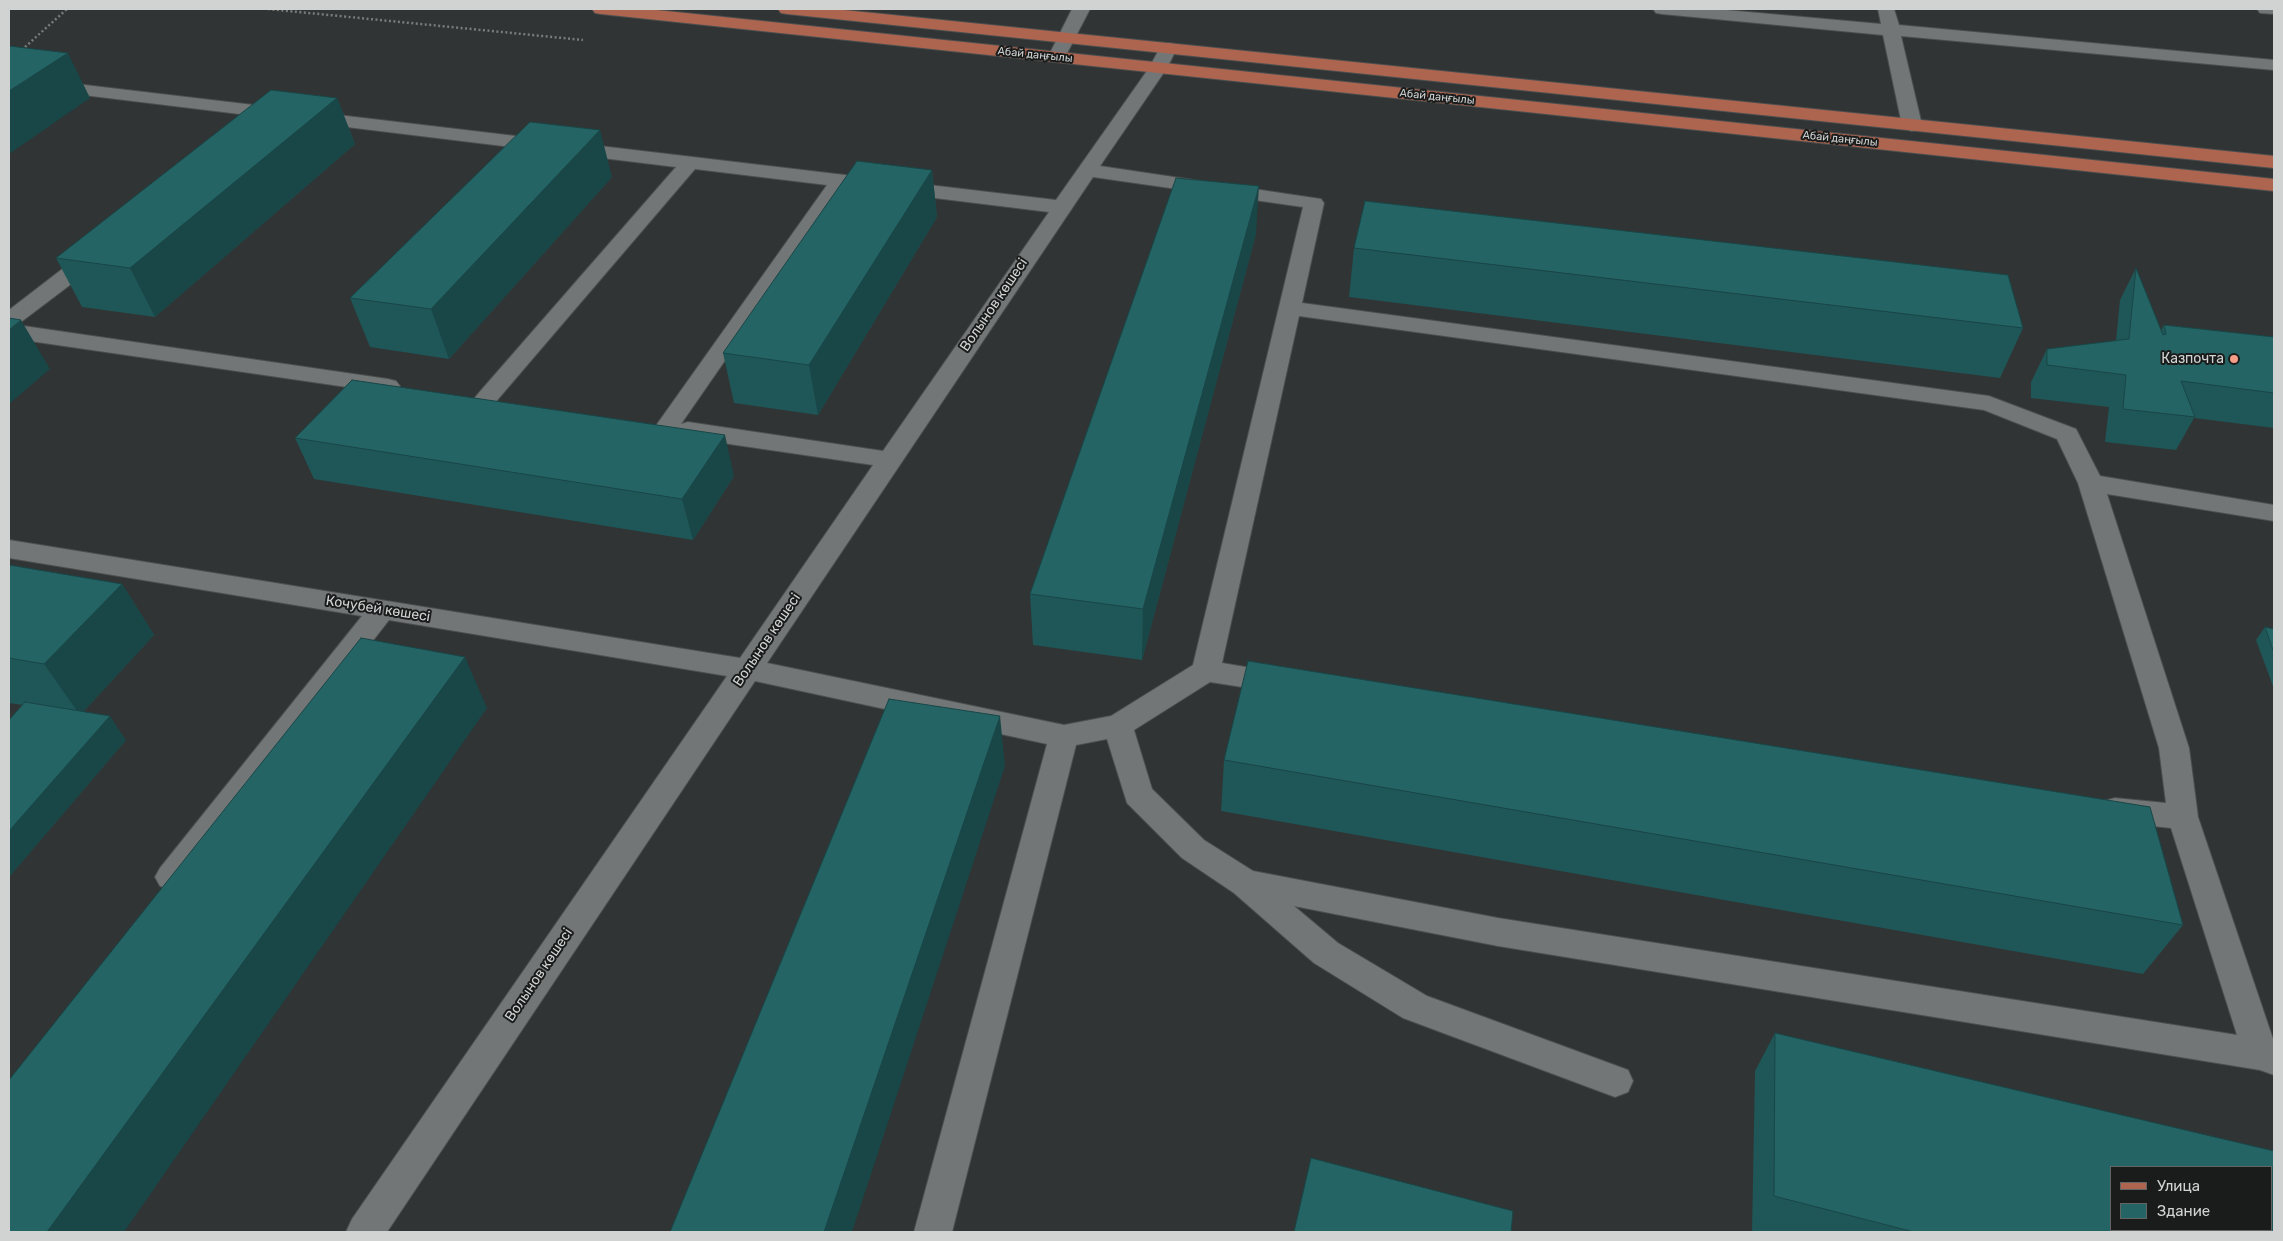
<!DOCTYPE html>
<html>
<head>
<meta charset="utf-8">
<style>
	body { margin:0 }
	#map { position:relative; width:2283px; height:1241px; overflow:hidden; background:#313434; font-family:Rubik,sans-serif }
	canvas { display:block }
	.frame { position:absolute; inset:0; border:10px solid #d1d3d3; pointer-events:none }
	.legend { position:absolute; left:2110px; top:1166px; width:162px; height:65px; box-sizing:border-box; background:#1a1c1c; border:1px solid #636565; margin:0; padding:6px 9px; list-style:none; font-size:15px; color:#d1d3d3 }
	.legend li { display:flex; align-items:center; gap:10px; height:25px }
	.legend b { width:25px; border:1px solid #636565 }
</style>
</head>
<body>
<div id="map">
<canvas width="2283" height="1241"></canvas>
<div class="frame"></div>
<ul class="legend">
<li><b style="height:6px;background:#ae6550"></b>Улица</li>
<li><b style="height:14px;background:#246465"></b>Здание</li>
</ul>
</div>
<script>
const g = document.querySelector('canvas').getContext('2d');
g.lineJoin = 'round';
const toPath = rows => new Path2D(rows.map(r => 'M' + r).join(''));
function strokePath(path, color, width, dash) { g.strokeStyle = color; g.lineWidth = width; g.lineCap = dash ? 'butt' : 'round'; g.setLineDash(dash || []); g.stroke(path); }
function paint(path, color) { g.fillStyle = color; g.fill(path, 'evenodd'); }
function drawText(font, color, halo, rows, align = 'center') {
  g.font = font + ' Rubik,sans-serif'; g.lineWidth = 4; g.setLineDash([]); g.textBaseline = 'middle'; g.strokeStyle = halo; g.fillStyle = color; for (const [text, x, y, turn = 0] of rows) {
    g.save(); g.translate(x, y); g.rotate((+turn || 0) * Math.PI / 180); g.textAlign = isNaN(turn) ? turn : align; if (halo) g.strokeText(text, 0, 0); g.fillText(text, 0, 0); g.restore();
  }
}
const minor = toPath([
	[1072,9,1090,9,1063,61,1051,61,1048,57,1072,9],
	[1653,9,1715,9,1881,24,1878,9,1894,9,1899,25,2274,60,2274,70,1901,36,1922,125,1919,129,1912,131,1905,129,1902,125,1883,35,1662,14,1656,13,1653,9],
	[2257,9,2274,9,2274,14,2260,13,2257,9],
	[1168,43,1174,44,1177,48,1167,68,1100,166,1321,199,1324,203,1302,303,1989,396,2076,429,2100,476,2274,505,2274,521,2107,494,2189,748,2198,817,2274,1042,2274,1075,2260,1070,1498,946,1294,906,1338,943,1427,996,1628,1070,1633,1081,1628,1092,1615,1097,1403,1018,1314,963,1234,893,1182,858,1127,803,1107,739,1076,745,952,1232,914,1232,1047,744,755,681,387,1232,346,1232,352,1219,727,676,389,620,182,886,171,890,160,886,155,877,160,868,362,616,9,558,9,540,740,658,873,465,688,438,679,435,677,431,667,435,658,432,655,427,827,185,695,169,493,405,485,407,477,405,473,400,477,395,676,167,9,86,9,76,1056,200,1149,68,1162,44,1168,43],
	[1093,177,1303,207,1193,665,1111,716,1064,725,767,663,1093,177],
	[845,187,1049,212,883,451,688,422,681,424,845,187],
	[1299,316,1984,410,2057,439,2078,483,2159,748,2166,803,2115,798,2104,801,2100,810,2104,819,2115,822,2171,828,2237,1035,1498,918,1253,871,1204,840,1152,789,1134,730,1210,682,1281,693,1291,690,1295,683,1291,676,1281,673,1222,663,1299,316],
	[95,249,103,250,106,255,103,260,17,325,388,379,396,381,400,386,396,391,388,393,9,338,9,310,87,250,95,249]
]);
const major = toPath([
	[592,9,647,9,2274,179,2274,191,601,14,595,13,592,9],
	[778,9,834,9,2274,156,2274,168,787,14,781,13,778,9]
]);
strokePath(minor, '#4d4f4f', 2);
strokePath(major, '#4d4f4f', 2);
strokePath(toPath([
	[268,9,583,40],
	[25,47,67,9]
]), '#7a7c7c', 2.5, [2, 2.5]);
paint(minor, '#727676');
paint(major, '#ae6550');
paint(toPath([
	[337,98,355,144,155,317,82,307,56,258],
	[932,170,937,217,818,415,734,403,723,353],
	[612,177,449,359,370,347,350,298],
	[1256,234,1142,660,1033,645,1030,594],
	[1354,248,2023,328,2000,378,1349,297],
	[2136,268,2161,330,2164,325,2274,337,2274,428,2194,418,2176,450,2105,442,2109,407,2031,398,2031,382,2047,349,2116,341,2120,300],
	[295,438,734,476,693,540,314,479],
	[9,565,122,584,154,635,83,712,126,740,9,877,9,720,23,705,9,703],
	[2265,627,2274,629,2274,689,2256,640],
	[1224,760,2183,925,2143,974,1221,811],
	[1775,1033,2274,1232,1752,1232,1755,1071]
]), '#1f5657');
paint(toPath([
	[68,53,90,98,9,154,9,91],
	[337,98,355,144,155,317,130,268],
	[600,130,612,177,449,359,431,309],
	[932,170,937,217,818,415,809,365],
	[1259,186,1256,234,1142,660,1143,609],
	[21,320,50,369,9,404,9,330],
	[725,435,734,476,693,540,682,499],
	[122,584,154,635,80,715,44,664],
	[465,657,487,708,124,1232,47,1232],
	[110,716,126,740,9,877,9,831],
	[1000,716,1005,766,852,1232,824,1232]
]), '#194647');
const building = toPath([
	[9,46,68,53,9,91,9,46],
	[271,90,337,98,130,268,56,258,271,90],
	[530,122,600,130,431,309,350,298,530,122],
	[857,161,932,170,809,365,723,353,857,161],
	[1176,178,1259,186,1143,609,1030,594,1176,178],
	[1365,201,2008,275,2023,328,1354,248,1365,201],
	[2136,268,2163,335,2166,334,2164,325,2274,337,2274,393,2181,381,2195,417,2123,409,2126,375,2047,365,2047,349,2129,339,2136,268],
	[9,318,21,320,9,330,9,318],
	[352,380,725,435,682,499,295,438,352,380],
	[9,565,122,584,44,664,9,658,9,565],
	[2265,627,2274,629,2274,653,2265,627],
	[361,638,465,657,47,1232,9,1232,9,1080,361,638],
	[1248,661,2150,807,2183,925,1224,760,1248,661],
	[889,699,1000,716,824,1232,670,1232,889,699],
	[25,702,110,716,9,831,9,720,25,702],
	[1775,1033,2274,1151,2274,1232,1914,1232,1774,1196,1775,1033],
	[2112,1167,2272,1167,2272,1230,2112,1230,2112,1167],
	[1311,1158,1513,1211,1511,1232,1294,1232,1311,1158]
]);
paint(building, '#246465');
strokePath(building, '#194647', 1);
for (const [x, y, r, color] of [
	[2234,359,5,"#f49e87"]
]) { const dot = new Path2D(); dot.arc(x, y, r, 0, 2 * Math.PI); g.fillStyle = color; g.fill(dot); strokePath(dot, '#1a1c1c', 2); }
drawText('11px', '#d1d3d3', '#1a1c1c', [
	["Абай даңғылы",1035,55,6],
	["Абай даңғылы",1437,97,6],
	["Абай даңғылы",1840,139,6]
]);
drawText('14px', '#d1d3d3', '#1a1c1c', [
	["Волынов көшесі",994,305,-56],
	["Кочубей көшесі",378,609,9],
	["Волынов көшесі",767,640,-56],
	["Волынов көшесі",539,975,-56]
]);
drawText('14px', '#d1d3d3', '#1a1c1c', [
	["Казпочта",2224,359]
], 'right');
</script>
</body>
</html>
